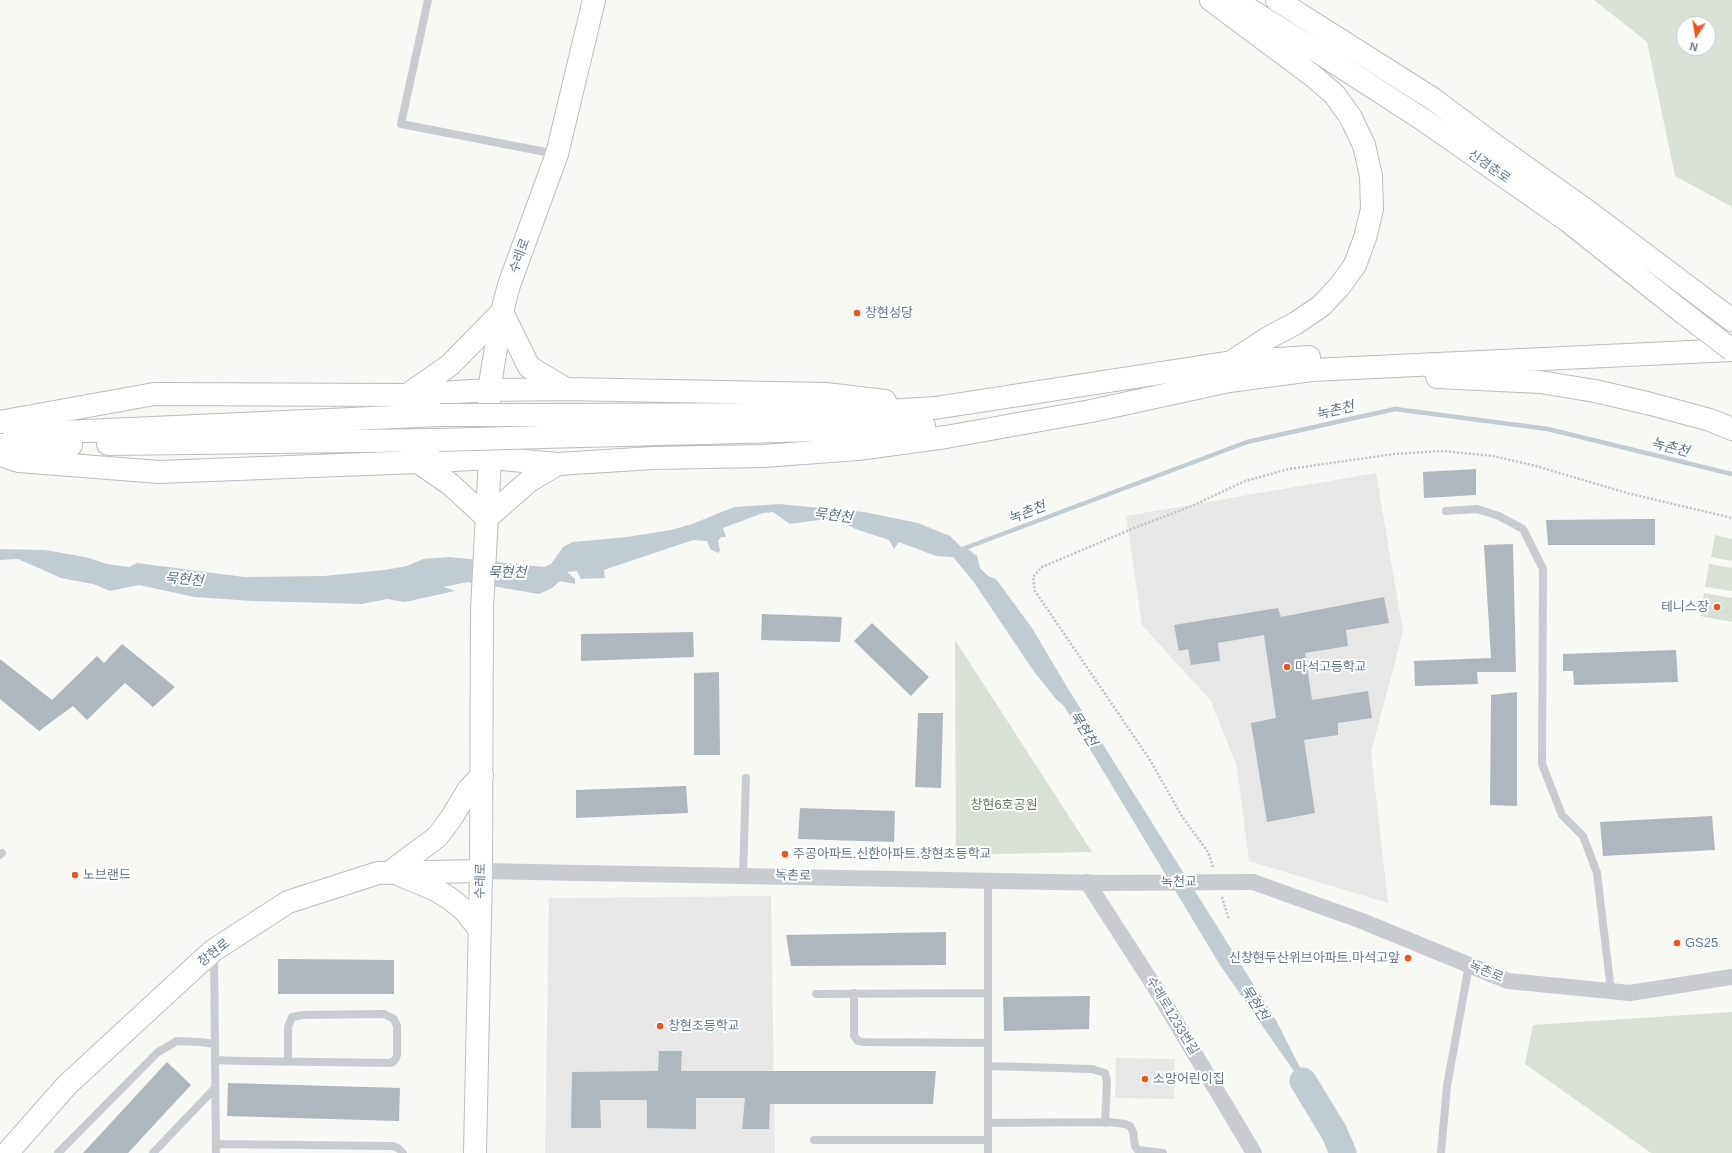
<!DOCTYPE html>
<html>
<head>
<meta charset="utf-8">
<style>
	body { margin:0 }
	#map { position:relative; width:1732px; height:1153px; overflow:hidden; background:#f8f8f5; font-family:Helvetica,sans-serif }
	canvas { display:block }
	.north { position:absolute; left:1676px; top:16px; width:40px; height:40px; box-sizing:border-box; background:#fff; border:1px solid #c1c9d0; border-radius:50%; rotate:192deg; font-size:11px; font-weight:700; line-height:16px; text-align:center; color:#64788a }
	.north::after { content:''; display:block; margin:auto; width:14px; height:18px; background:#f55018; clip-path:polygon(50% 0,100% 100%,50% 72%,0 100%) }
</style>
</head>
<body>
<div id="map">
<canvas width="1732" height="1153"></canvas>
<div class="north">N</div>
</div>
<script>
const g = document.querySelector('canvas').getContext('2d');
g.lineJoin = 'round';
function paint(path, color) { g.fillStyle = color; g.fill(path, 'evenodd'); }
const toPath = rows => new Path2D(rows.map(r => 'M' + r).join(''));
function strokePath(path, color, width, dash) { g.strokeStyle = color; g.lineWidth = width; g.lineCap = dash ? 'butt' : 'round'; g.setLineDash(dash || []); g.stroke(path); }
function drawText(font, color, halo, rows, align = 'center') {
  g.font = font + ' Helvetica,"Noto Sans KR",sans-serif'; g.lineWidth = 4; g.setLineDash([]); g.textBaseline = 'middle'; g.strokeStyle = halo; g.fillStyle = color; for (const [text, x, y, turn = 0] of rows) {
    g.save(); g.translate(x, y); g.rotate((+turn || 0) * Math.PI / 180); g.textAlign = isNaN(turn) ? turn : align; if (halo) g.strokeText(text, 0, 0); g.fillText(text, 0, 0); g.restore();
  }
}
paint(toPath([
	[1376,473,1403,632,1371,752,1388,903,1249,861,1237,767,1211,701,1142,625,1126,516],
	[771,896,775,1153,545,1153,549,898],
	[1116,1058,1175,1059,1174,1099,1115,1098]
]), '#e6e7e6');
paint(toPath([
	[1594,0,1732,0,1732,207,1675,176,1647,42],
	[1684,24,1708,24,1708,48,1684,48],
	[1715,535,1732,539,1732,561,1711,557],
	[1709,564,1732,568,1732,591,1705,587],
	[1704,593,1732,598,1732,622,1700,616],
	[955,640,1092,852,956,855],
	[1732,1012,1732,1153,1651,1153,1525,1064,1533,1025]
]), '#d9e1d6');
paint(toPath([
	[779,504,864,512,918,523,950,536,961,547,968,549,977,556,980,568,988,576,996,579,1032,628,1067,687,1277,1022,1323,1113,1220,965,1064,706,1056,699,1035,673,973,581,953,557,936,556,899,542,894,549,889,540,858,530,833,518,790,524,773,512,763,513,723,528,726,537,721,537,718,541,720,550,718,553,710,549,707,541,693,540,604,570,605,578,581,579,577,571,567,572,575,579,575,584,560,581,552,588,539,594,468,582,444,587,455,591,405,602,387,599,362,604,253,601,194,597,139,585,110,591,93,584,61,578,18,559,0,560,0,549,45,550,85,557,107,564,129,567,137,563,244,577,324,576,384,570,407,566,423,559,449,557,544,567,551,564,563,547,573,542,627,537,671,530,692,524,734,507]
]), '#c1ccd2');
strokePath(toPath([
	[960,550,1247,442,1395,409,1548,429,1732,474]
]), '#c1ccd2', 4.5);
strokePath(toPath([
	[1303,1081,1334,1132,1343,1153]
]), '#c1ccd2', 27);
paint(toPath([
	[1476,469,1476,495,1424,498,1423,472],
	[1655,519,1655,545,1548,545,1546,520],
	[1513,544,1516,672,1477,672,1478,684,1415,686,1414,661,1491,658,1484,545],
	[1384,597,1389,623,1346,630,1348,646,1305,653,1312,700,1368,691,1372,718,1338,723,1338,735,1304,740,1315,813,1267,822,1251,723,1276,718,1264,635,1218,643,1220,661,1191,665,1188,649,1179,651,1174,625,1278,608,1281,617],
	[762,614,842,617,840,642,761,640],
	[872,623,929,677,911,696,854,641],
	[693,632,694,657,581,661,581,634],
	[122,644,175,687,153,707,125,683,87,720,73,706,39,731,0,699,0,659,52,700,97,656,104,663],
	[1676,650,1678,682,1574,685,1573,671,1563,671,1563,654],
	[719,672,720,755,694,755,694,673],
	[1517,692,1517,806,1490,805,1491,695],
	[918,713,943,713,941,788,915,787],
	[686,786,688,813,576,818,576,790],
	[800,808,895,811,894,842,798,839],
	[1712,816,1715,850,1603,856,1600,822],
	[946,932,946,965,791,966,786,935],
	[278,959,394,960,394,994,278,994],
	[1090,996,1089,1029,1004,1031,1003,997],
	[659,1051,682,1051,681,1071,936,1071,933,1104,770,1104,769,1129,742,1129,745,1098,696,1098,696,1129,647,1128,647,1100,600,1100,601,1128,571,1128,572,1072,658,1071],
	[167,1062,191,1085,128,1153,83,1153],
	[228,1083,400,1088,399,1121,227,1116]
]), '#aeb7bd');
const secondary = toPath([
	[390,872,437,837,450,820,469,789,482,776],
	[402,876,434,889,449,898,464,910,480,930],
	[7,1153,67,1085,196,966,214,950,288,902,378,873,481,871],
	[475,1153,481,871,482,609,490,458,489,390,502,312,509,285,557,154,594,0]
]);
const highway = toPath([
	[1211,0,1313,76,1334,94,1350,116,1364,145,1371,176,1372,209,1365,238,1355,265,1339,287,1321,306,1296,323,1268,338,1233,361],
	[1234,0,1323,55,1422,119,1568,221,1681,311],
	[1277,0,1433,99,1496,146,1590,213,1732,320],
	[1437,377,1540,382,1595,391,1651,404,1710,420,1732,429],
	[407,395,450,365,502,312,529,367,566,389],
	[543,415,839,414,935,408,1232,362,1309,357],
	[0,422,154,394,407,395,489,390,566,389,826,394,885,401],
	[13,428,64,432,440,415],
	[543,437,898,428,924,426],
	[108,444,439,440],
	[0,445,71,445],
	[0,455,19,461,159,472,418,462,490,458,558,464,653,458,763,456,858,449,946,437,1091,411,1229,381,1312,370,1732,350],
	[418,462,450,484,487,518,529,481,558,464]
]);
strokePath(secondary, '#babfc4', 24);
strokePath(highway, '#babec1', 24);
strokePath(toPath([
	[1213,867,1208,852,1183,818,1150,760,1035,591,1033,577,1042,567,1134,528,1192,506,1245,481,1289,469,1394,454,1443,451,1493,456,1536,466,1627,493,1732,518],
	[1222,897,1229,920]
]), '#bfc2c4', 2.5, [2, 2]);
strokePath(toPath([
	[428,0,401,124,556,154],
	[1446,511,1477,509,1499,516,1523,529,1543,569,1542,764,1562,815,1583,836,1597,873,1611,991],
	[0,855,2,853],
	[743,875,746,778],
	[988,880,988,1153],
	[214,953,216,1153],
	[854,993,854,1036,858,1041,864,1042,988,1043],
	[816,994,988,993],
	[215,1060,244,1061,391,1063,395,1060,397,1055,397,1026,394,1019,384,1014,303,1015,292,1017,288,1027,288,1062],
	[988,1066,1092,1069,1105,1073,1107,1081,1105,1123],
	[988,1123,1109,1122,1125,1124,1130,1126,1133,1132,1135,1146,1138,1150,1163,1153],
	[814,1140,988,1140],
	[216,1144,392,1146,398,1148,403,1153],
	[58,1153,158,1052,177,1041,200,1042,215,1044],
	[153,1153,215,1088],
	[1441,1153,1447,1086,1469,965]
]), '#c8ccd0', 8);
strokePath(toPath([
	[481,871,1104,883],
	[1087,882,1156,989,1254,1153],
	[1253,882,1362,921,1508,981,1630,993,1732,977]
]), '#c8ccd0', 16);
strokePath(secondary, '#fff', 22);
strokePath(highway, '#fff', 22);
const highwayBridge = toPath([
	[1681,311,1732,350],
	[440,415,543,415],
	[439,440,543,437]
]);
strokePath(highwayBridge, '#babec1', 24, []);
strokePath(toPath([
	[1104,883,1253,882]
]), '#c8ccd0', 16);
strokePath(highwayBridge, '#fff', 22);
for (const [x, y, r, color] of [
	[857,313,4,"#f55018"],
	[1717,607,4,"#f55018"],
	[1287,667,4,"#f55018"],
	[785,854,4,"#f55018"],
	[75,875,4,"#f55018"],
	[1677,943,4,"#f55018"],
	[1408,958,4,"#f55018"],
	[660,1026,4,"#f55018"],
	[1145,1079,4,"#f55018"]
]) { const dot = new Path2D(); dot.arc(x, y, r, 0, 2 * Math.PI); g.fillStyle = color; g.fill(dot); strokePath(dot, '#fff', 1.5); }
drawText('13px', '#64788a', '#fff', [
	["신경춘로",1489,167,35],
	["수레로",520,256,-70],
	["녹촌로",793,876,1],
	["수레로",481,881,-89],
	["녹천교",1179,882],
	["창현로",214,953,-38],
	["녹촌로",1486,972,22],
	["수레로1233번길",1172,1016,59]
]);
drawText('13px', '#64788a', '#fff', [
	["창현성당",865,313],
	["테니스장",1709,607,"right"],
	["마석고등학교",1295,667],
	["주공아파트.신한아파트.창현초등학교",793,854],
	["노브랜드",83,875],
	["GS25",1685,943],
	["신창현두산위브아파트.마석고앞",1400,958,"right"],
	["창현초등학교",668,1026],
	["소망어린이집",1153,1079]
], 'left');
drawText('13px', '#657a60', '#fff', [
	["창현6호공원",1004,805]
]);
drawText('italic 14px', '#5b747e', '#fff', [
	["녹촌천",1335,411,-13],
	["녹촌천",1670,448,14],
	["녹촌천",1027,513,-21],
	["묵현천",833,516,7],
	["묵현천",507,573],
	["묵현천",184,580,5],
	["묵현천",1083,729,58],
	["묵현천",1254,1003,58]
]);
</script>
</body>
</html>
